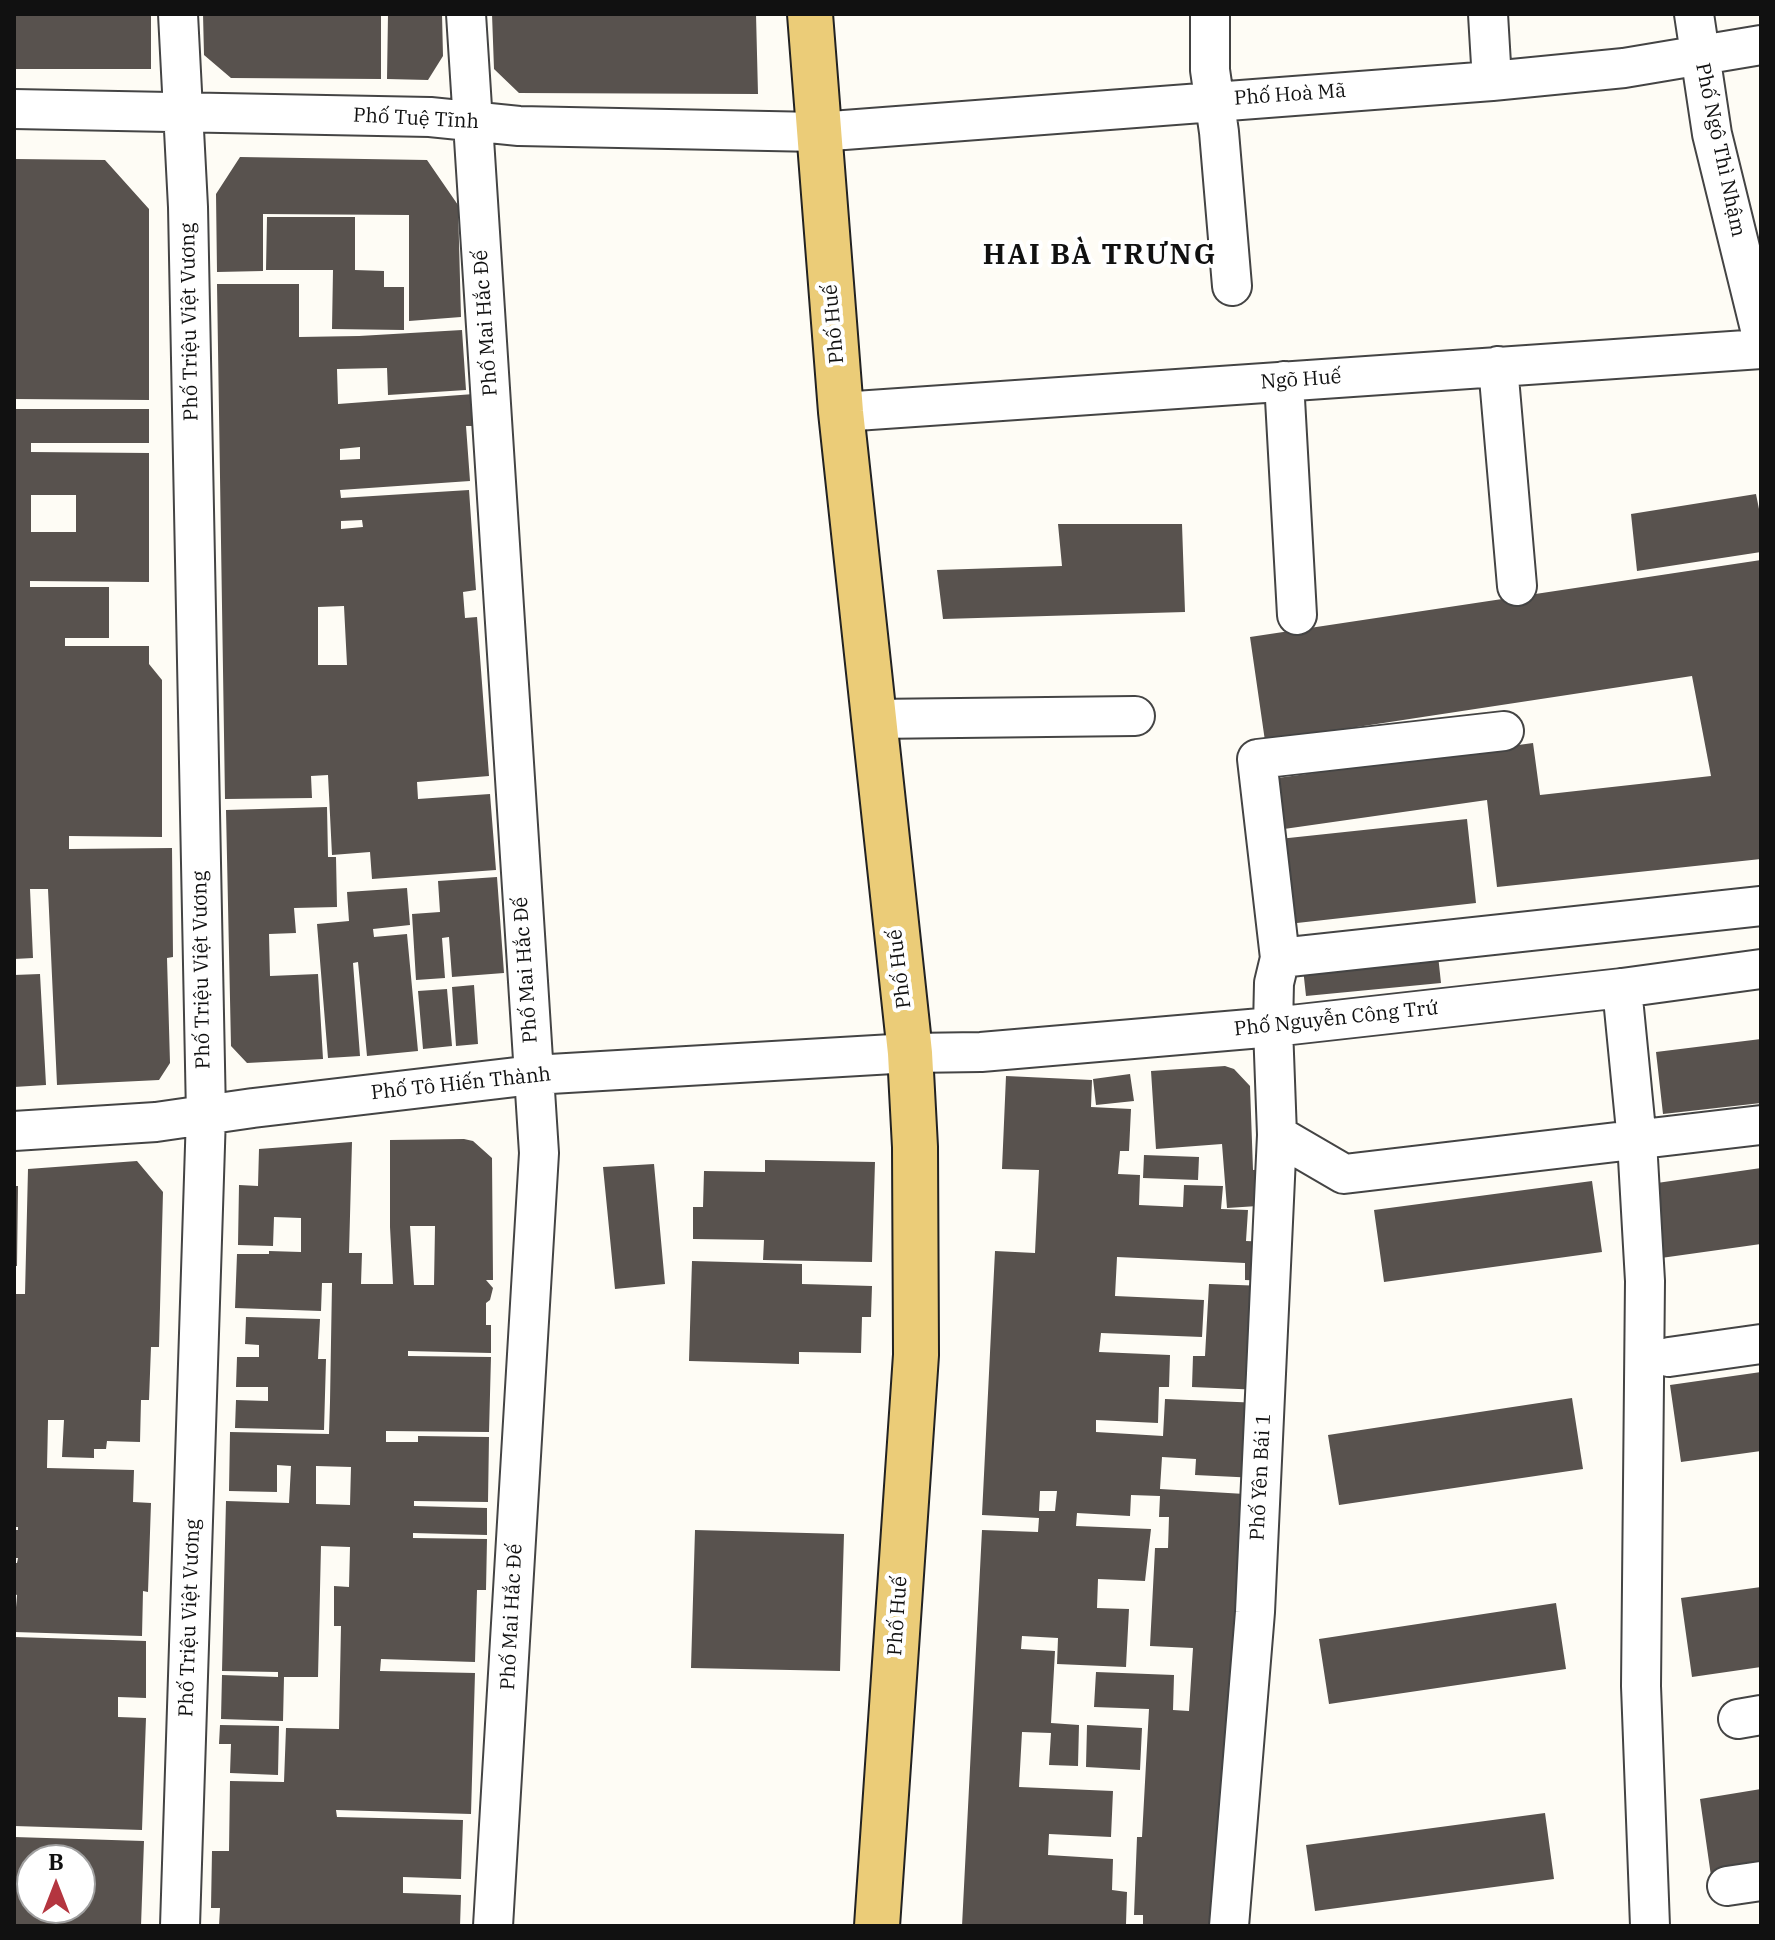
<!DOCTYPE html>
<html>
<head>
<meta charset="utf-8">
<style>
	body { margin:0 }
	#map { position:relative; width:1775px; height:1940px; overflow:hidden; background:#fefcf5; font-family:"IBM Plex Serif",serif }
	canvas { display:block }
	.frame { position:absolute; inset:0; border:16px solid #111; pointer-events:none }
	.north { position:absolute; left:16px; top:1844px; width:80px; height:80px; box-sizing:border-box; background:#fff; border:2px solid #a0a0a0; border-radius:50%; rotate:0deg; font-size:22px; font-weight:700; line-height:32px; text-align:center; color:#111 }
	.north::after { content:''; display:block; margin:auto; width:28px; height:36px; background:#b4353f; clip-path:polygon(50% 0,100% 100%,50% 72%,0 100%) }
</style>
</head>
<body>
<div id="map">
<canvas width="1775" height="1940"></canvas>
<div class="frame"></div>
<div class="north">B</div>
</div>
<script>
const g = document.querySelector('canvas').getContext('2d');
g.lineJoin = 'round';
function paint(path, color) { g.fillStyle = color; g.fill(path, 'evenodd'); }
const toPath = rows => new Path2D(rows.map(r => 'M' + r).join(''));
function strokePath(path, color, width, dash) { g.strokeStyle = color; g.lineWidth = width; g.lineCap = dash ? 'butt' : 'round'; g.setLineDash(dash || []); g.stroke(path); }
function drawText(font, color, halo, rows, align = 'center') {
  g.font = font + ' "IBM Plex Serif",serif'; g.lineWidth = 8; g.setLineDash([]); g.textBaseline = 'middle'; g.strokeStyle = halo; g.fillStyle = color; for (const [text, x, y, turn = 0] of rows) {
    g.save(); g.translate(x, y); g.rotate((+turn || 0) * Math.PI / 180); g.textAlign = isNaN(turn) ? turn : align; if (halo) g.strokeText(text, 0, 0); g.fillText(text, 0, 0); g.restore();
  }
}
paint(toPath([
	[14,14,151,14,151,69,14,69],
	[203,14,381,14,381,79,231,78,204,55],
	[388,14,442,14,443,56,428,80,387,79],
	[492,14,756,14,758,94,519,93,494,69],
	[240,157,427,160,458,205,461,317,409,321,409,215,263,214,263,271,217,272,216,194],
	[14,159,105,160,149,209,149,400,14,399],
	[267,217,355,217,355,270,384,271,384,287,404,287,404,330,332,329,333,270,266,270],
	[217,284,299,284,299,337,359,336,462,330,466,390,388,395,387,368,337,369,338,404,474,394,476,426,466,426,470,481,340,490,341,498,469,490,476,590,463,592,465,618,477,617,489,776,417,782,418,799,490,794,496,870,372,879,370,852,332,855,328,775,311,776,312,798,225,799],
	[360,447,360,459,340,460,340,449],
	[362,520,363,527,341,529,341,521],
	[344,606,347,665,318,665,318,607],
	[14,409,149,409,149,443,31,443,31,452,149,453,149,582,30,581,30,587,109,587,109,638,65,638,65,646,149,646,149,664,162,680,162,837,69,836,69,849,172,848,173,957,167,958,170,1063,159,1080,57,1085,48,889,30,889,33,958,14,959],
	[31,495,76,495,76,532,31,532],
	[1756,494,1761,519,1761,552,1637,571,1631,514],
	[1058,524,1182,524,1185,612,943,619,937,570,1062,566],
	[1761,560,1761,859,1497,887,1487,800,1277,830,1270,779,1533,743,1540,795,1711,776,1692,676,1265,741,1250,637],
	[327,807,328,857,336,857,337,907,294,908,296,933,269,934,270,976,318,974,323,1059,247,1063,231,1046,226,810],
	[1467,819,1476,903,1288,924,1279,839],
	[497,877,504,973,452,977,449,937,442,938,445,978,416,980,412,914,440,912,438,881],
	[407,888,410,925,373,929,374,937,407,934,418,1051,367,1056,358,962,353,963,360,1056,328,1058,317,924,349,921,347,892],
	[1437,946,1441,983,1306,996,1302,959],
	[40,974,46,1085,14,1087,14,975],
	[474,985,478,1044,456,1046,452,987],
	[447,989,452,1046,423,1049,418,991],
	[1761,1039,1761,1103,1663,1114,1656,1052],
	[1225,1066,1234,1069,1250,1086,1253,1170,1270,1169,1273,1205,1227,1208,1222,1144,1156,1149,1151,1071],
	[1130,1074,1134,1101,1096,1105,1093,1079],
	[1006,1076,1092,1080,1091,1107,1131,1109,1129,1151,1120,1151,1118,1174,1140,1175,1139,1205,1183,1207,1184,1185,1223,1186,1221,1209,1248,1210,1246,1241,1270,1242,1268,1281,1245,1280,1245,1263,1117,1257,1115,1296,1204,1300,1202,1337,1101,1333,1099,1352,1170,1355,1169,1387,1159,1387,1158,1423,1096,1420,1096,1432,1163,1436,1165,1399,1261,1403,1257,1478,1195,1475,1196,1459,1162,1457,1160,1489,1245,1494,1226,1926,1143,1926,1143,1915,1134,1915,1137,1837,1142,1837,1149,1709,1094,1707,1096,1672,1174,1675,1173,1710,1189,1711,1193,1648,1150,1646,1155,1548,1168,1548,1169,1517,1159,1517,1160,1496,1131,1495,1130,1516,1077,1513,1076,1526,1151,1529,1145,1581,1098,1579,1097,1608,1129,1609,1126,1667,1057,1664,1058,1638,1022,1636,1021,1649,1055,1651,1051,1723,1079,1725,1078,1766,1049,1765,1051,1733,1022,1732,1019,1787,1113,1791,1111,1837,1049,1834,1048,1855,1113,1859,1112,1890,1127,1892,1126,1924,962,1926,982,1530,1038,1532,1039,1518,982,1515,995,1251,1035,1253,1039,1170,1002,1169],
	[1040,1491,1057,1491,1055,1511,1039,1511],
	[464,1139,473,1141,492,1158,493,1280,486,1280,493,1288,490,1300,486,1303,486,1325,491,1325,491,1353,408,1351,408,1356,491,1357,489,1432,386,1431,386,1442,418,1442,418,1436,489,1437,488,1502,414,1501,414,1506,487,1508,487,1535,413,1533,413,1538,487,1539,486,1590,477,1590,475,1662,381,1659,380,1671,475,1673,471,1814,336,1810,337,1817,463,1820,461,1879,403,1877,403,1893,461,1895,460,1926,219,1926,220,1908,211,1908,212,1851,229,1851,230,1781,284,1782,286,1728,339,1729,341,1626,334,1626,334,1586,349,1587,350,1547,321,1546,318,1677,284,1677,283,1721,221,1719,222,1675,278,1677,278,1672,222,1671,226,1501,289,1503,291,1466,277,1465,277,1492,229,1491,230,1432,329,1434,330,1402,332,1283,322,1283,321,1311,235,1308,237,1254,269,1254,269,1251,301,1252,301,1218,274,1217,273,1246,238,1245,239,1185,258,1186,259,1149,352,1142,349,1253,362,1253,361,1284,393,1284,390,1227,390,1140],
	[410,1226,435,1226,434,1285,414,1285],
	[316,1466,351,1467,350,1505,316,1504],
	[1144,1155,1199,1157,1198,1180,1143,1178],
	[765,1160,875,1162,872,1262,763,1260,764,1240,693,1239,693,1207,703,1207,704,1171,765,1172],
	[137,1161,163,1192,159,1347,151,1347,149,1400,141,1400,140,1442,107,1441,106,1449,94,1449,94,1458,62,1457,64,1420,48,1420,47,1468,134,1470,133,1502,151,1503,148,1592,143,1591,142,1636,14,1632,17,1595,14,1594,14,1563,17,1563,18,1558,14,1558,14,1530,18,1530,18,1527,14,1527,14,1294,25,1294,28,1169],
	[654,1164,665,1284,615,1289,603,1167],
	[1761,1168,1761,1244,1661,1258,1650,1184],
	[1592,1181,1602,1252,1384,1282,1374,1210],
	[14,1186,18,1186,17,1266,14,1266],
	[692,1261,802,1264,802,1284,872,1286,871,1317,862,1317,861,1353,799,1352,799,1364,689,1361],
	[1209,1284,1266,1286,1262,1390,1192,1387,1193,1356,1205,1356],
	[246,1317,320,1319,318,1359,326,1359,324,1430,235,1428,236,1400,268,1401,268,1387,236,1387,237,1357,259,1357,259,1345,245,1344],
	[1761,1372,1761,1451,1681,1462,1670,1385],
	[1572,1398,1583,1469,1339,1505,1328,1435],
	[695,1530,844,1534,840,1671,691,1668],
	[1761,1587,1761,1667,1692,1677,1681,1598],
	[1556,1603,1566,1669,1329,1704,1319,1639],
	[14,1637,146,1641,146,1698,118,1697,118,1717,146,1718,142,1830,14,1826],
	[220,1725,279,1726,278,1775,230,1773,231,1744,219,1744],
	[1087,1725,1142,1728,1140,1770,1086,1767],
	[1761,1789,1761,1869,1711,1876,1700,1799],
	[1545,1813,1554,1879,1315,1911,1306,1845],
	[14,1837,144,1841,141,1926,14,1926],
	[32,1860,80,1860,80,1908,32,1908]
]), '#58524e');
const minor = toPath([
	[178,14,188,207,206,1115,180,1926],
	[466,14,539,1153,493,1926],
	[1210,14,1210,70,1219,132,1232,286],
	[1488,14,1492,81],
	[1694,14,1712,134,1761,333],
	[14,109,430,117,519,126,818,132,1492,81,1624,68,1761,45],
	[1498,366,1517,586],
	[1284,381,1297,615],
	[841,412,1761,349],
	[872,719,1135,716],
	[1280,958,1761,906],
	[1622,988,1637,1141,1645,1281,1641,1686,1650,1926],
	[14,1131,156,1122,253,1108,533,1075,910,1053,981,1052,1273,1027,1622,988,1761,969],
	[1277,1135,1344,1174,1761,1125],
	[1669,1357,1761,1344],
	[1738,1719,1761,1715],
	[1727,1886,1761,1881],
	[1229,1926,1255,1612,1277,1135,1273,1027,1274,983,1280,958,1257,759,1504,731]
]);
const major = toPath([
	[810,14,841,412,910,1053,915,1147,916,1355,877,1926]
]);
strokePath(minor, '#444', 42);
strokePath(major, '#222', 48);
strokePath(minor, '#fff', 38);
strokePath(major, '#ebcc78', 44);
drawText('20px', '#111', '#fff', [
	["Phố Hoà Mã",1290,95,-4],
	["Phố Tuệ Tĩnh",416,119,3],
	["Phố Ngô Thì Nhậm",1720,150,78],
	["Phố Triệu Việt Vương",190,322,-91],
	["Phố Mai Hắc Đế",486,323,-94],
	["Phố Huế",834,324,-95],
	["Ngõ Huế",1301,380,-4],
	["Phố Huế",900,969,-97],
	["Phố Triệu Việt Vương",202,970,-91],
	["Phố Mai Hắc Đế",526,970,-94],
	["Phố Nguyễn Công Trứ",1336,1019,-6],
	["Phố Tô Hiến Thành",461,1084,-6],
	["Phố Yên Bái 1",1261,1477,-87],
	["Phố Huế",898,1616,-86],
	["Phố Mai Hắc Đế",512,1617,-87],
	["Phố Triệu Việt Vương",190,1618,-88]
]);
g.letterSpacing = '2px';
drawText('bold 28px', '#111', '#fff', [
	["HAI BÀ TRƯNG",1100,256]
]);
g.letterSpacing = '0px';
</script>
</body>
</html>
